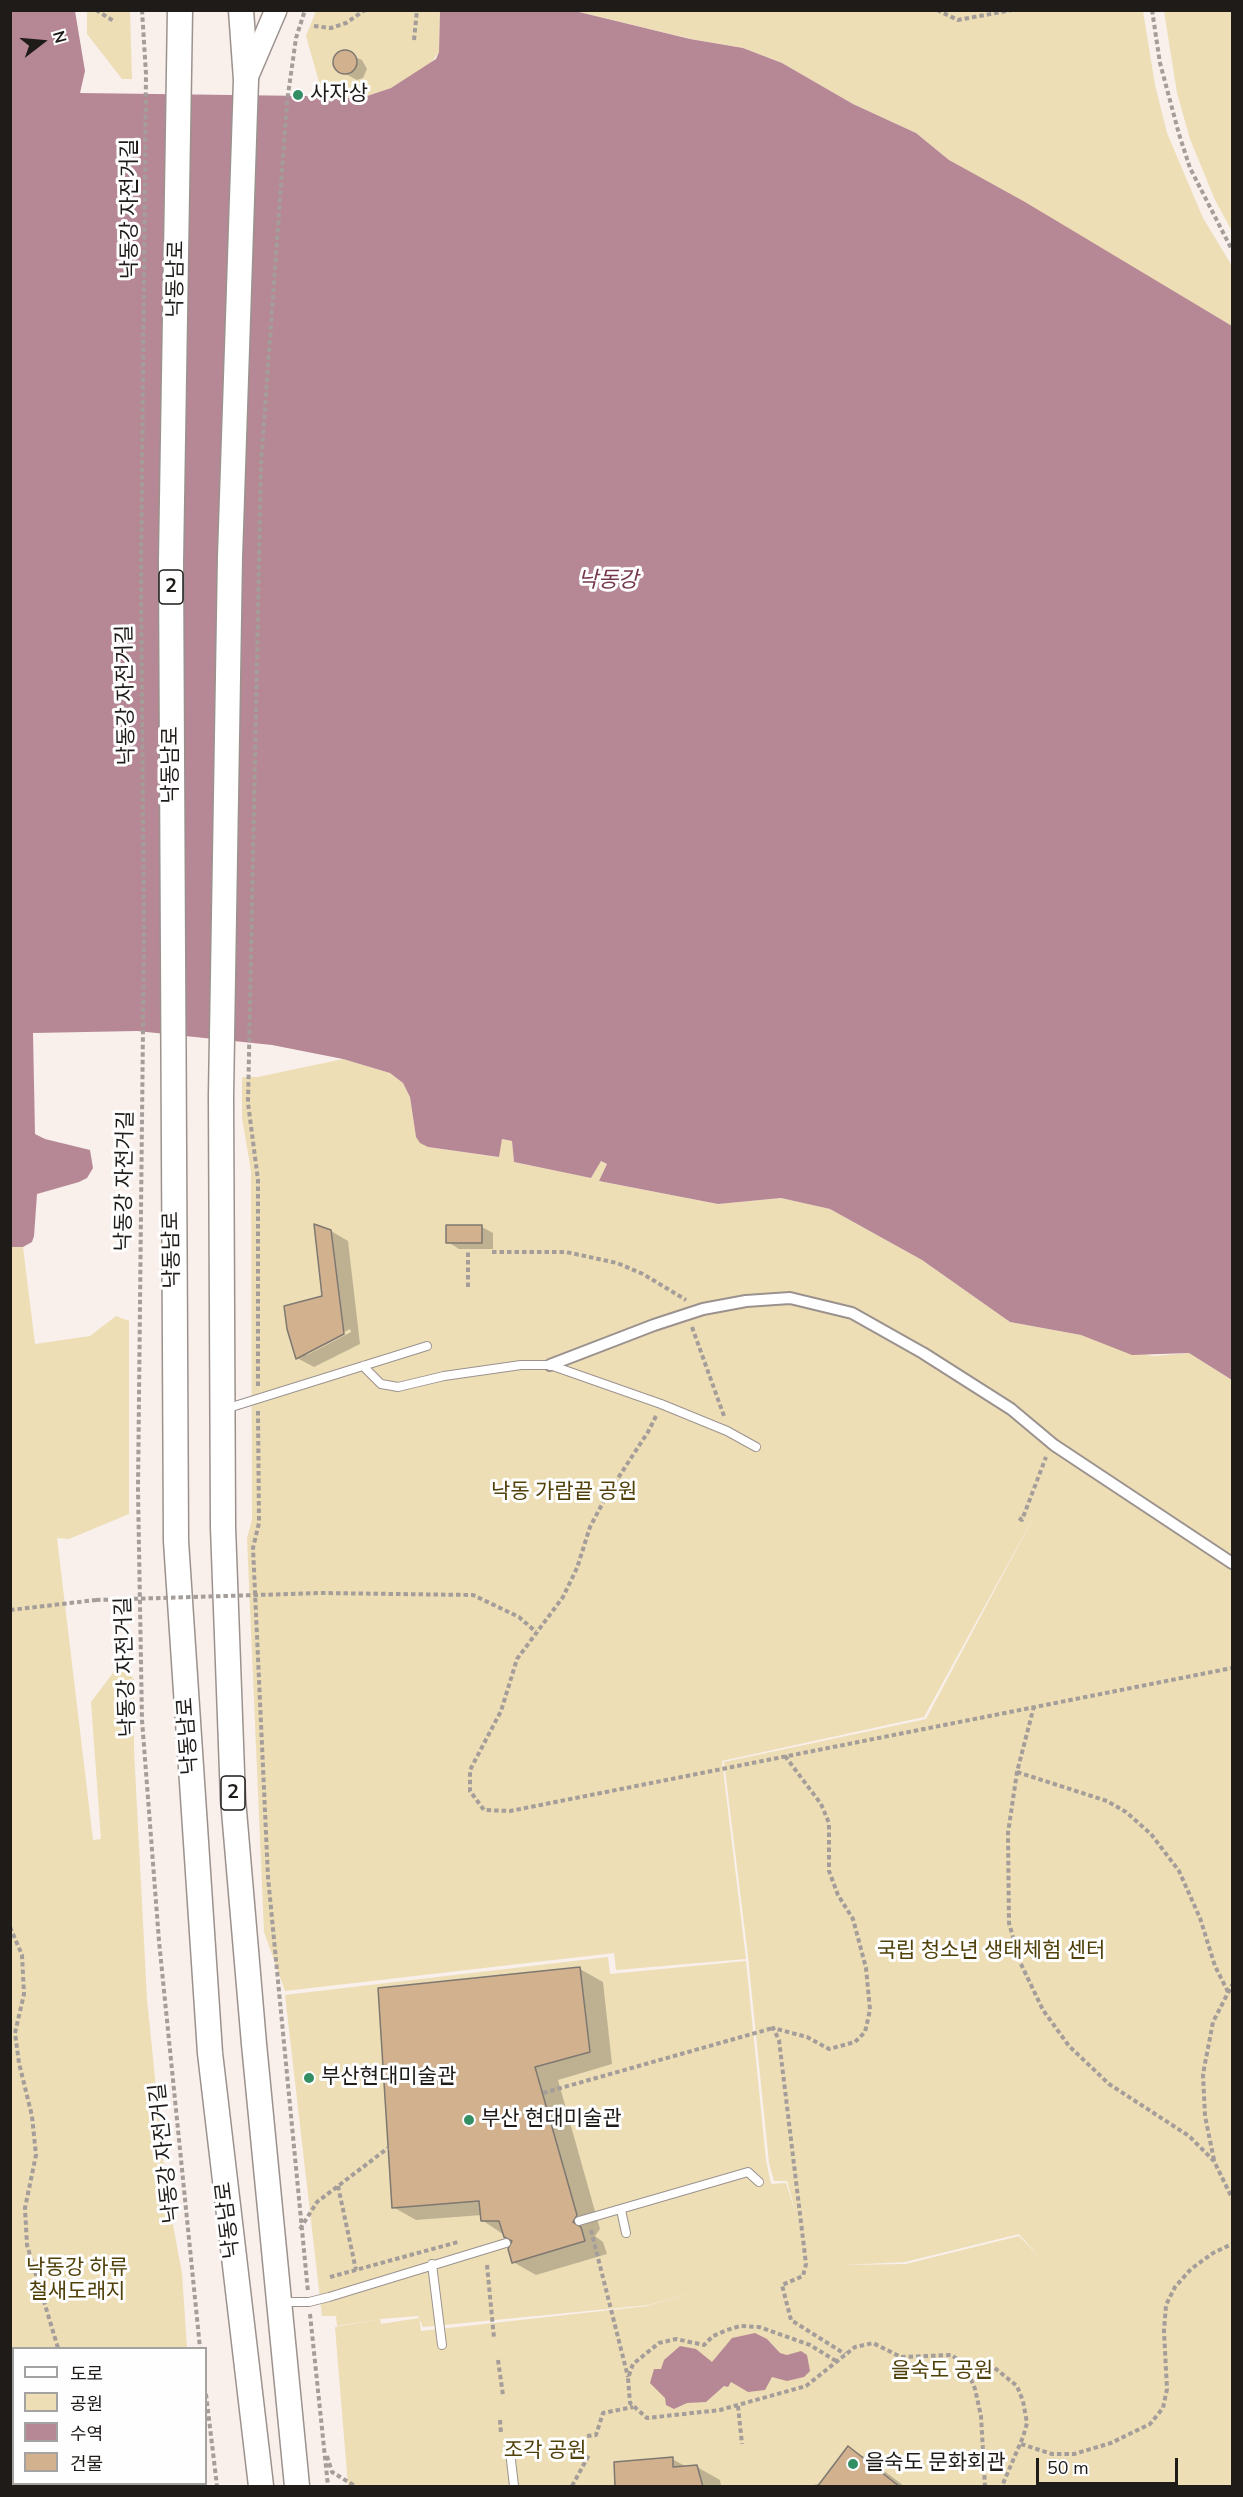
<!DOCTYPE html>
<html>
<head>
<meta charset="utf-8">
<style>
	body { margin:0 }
	#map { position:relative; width:1243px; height:2497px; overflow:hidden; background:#f9efeb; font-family:"Nunito Sans","Noto Sans KR",sans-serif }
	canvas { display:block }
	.frame { position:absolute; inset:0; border:12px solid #1e1b19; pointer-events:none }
	.legend { position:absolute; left:12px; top:2347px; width:195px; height:138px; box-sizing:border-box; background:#fefefe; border:2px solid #a4a3a2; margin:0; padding:8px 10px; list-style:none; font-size:18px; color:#1e1b19 }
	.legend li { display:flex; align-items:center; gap:12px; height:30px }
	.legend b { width:30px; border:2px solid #a4a3a2 }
	.north { position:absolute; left:12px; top:12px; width:60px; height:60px; -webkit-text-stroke:4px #fefefe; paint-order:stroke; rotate:74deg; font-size:16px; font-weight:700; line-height:24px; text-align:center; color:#1e1b19 }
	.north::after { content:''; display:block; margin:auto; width:21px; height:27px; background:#1e1b19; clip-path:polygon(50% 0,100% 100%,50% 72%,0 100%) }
	.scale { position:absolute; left:1036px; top:2458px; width:142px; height:27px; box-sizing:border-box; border:3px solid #1e1b19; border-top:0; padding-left:8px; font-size:18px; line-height:21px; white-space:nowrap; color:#1e1b19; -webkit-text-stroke:4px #fefefe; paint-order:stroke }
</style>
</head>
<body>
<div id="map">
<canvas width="1243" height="2497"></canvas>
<div class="frame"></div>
<ul class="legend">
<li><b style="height:8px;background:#fff"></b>도로</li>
<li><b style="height:16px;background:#eddeb6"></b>공원</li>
<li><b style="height:16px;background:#b68896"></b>수역</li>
<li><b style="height:16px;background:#d2b18f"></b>건물</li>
</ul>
<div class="north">N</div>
<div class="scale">50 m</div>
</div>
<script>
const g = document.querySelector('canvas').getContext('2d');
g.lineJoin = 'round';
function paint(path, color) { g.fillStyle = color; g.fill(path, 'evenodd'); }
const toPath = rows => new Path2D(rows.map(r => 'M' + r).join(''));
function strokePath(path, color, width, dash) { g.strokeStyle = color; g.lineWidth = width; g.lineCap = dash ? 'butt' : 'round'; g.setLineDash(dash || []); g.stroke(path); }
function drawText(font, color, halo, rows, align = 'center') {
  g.font = font + ' "Nunito Sans","Noto Sans KR",sans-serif'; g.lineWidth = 6; g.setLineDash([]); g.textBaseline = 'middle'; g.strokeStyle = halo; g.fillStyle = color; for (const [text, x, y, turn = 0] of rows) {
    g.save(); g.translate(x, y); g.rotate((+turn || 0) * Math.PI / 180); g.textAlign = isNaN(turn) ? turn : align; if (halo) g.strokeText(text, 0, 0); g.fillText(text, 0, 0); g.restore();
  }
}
paint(toPath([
	[87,11,130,11,132,79,122,79,87,34],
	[316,11,440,11,439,52,429,66,391,88,364,97,334,99,323,96,306,36],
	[575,11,1143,11,1155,85,1167,133,1203,218,1232,266,1232,326,949,160,916,133,853,104,782,63,743,48,691,39],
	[1164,11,1232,11,1232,231,1215,200,1190,139,1177,93],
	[343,1059,390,1073,403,1083,410,1097,416,1137,428,1147,498,1157,502,1139,512,1141,514,1162,591,1178,600,1161,607,1164,599,1181,718,1204,781,1198,830,1209,922,1260,1010,1322,1081,1335,1152,1356,1189,1353,1232,1380,1232,2486,348,2486,335,2327,380,2319,337,2326,336,2316,322,2316,285,1995,608,1957,610,1974,746,1961,766,2160,771,2184,786,2183,796,2214,787,2181,774,2181,769,2163,748,1956,724,1762,926,1719,1039,1507,924,1717,722,1761,746,1959,616,1970,614,1953,285,1991,264,1932,247,1538,252,1520,251,1171,242,1118,242,1077,258,1077],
	[1019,2234,1039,2257,1019,2236,906,2264,844,2265,905,2262],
	[712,2286,647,2306,421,2331,419,2318,381,2324,380,2319,418,2316,423,2327,649,2305],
	[10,1247,23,1247,35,1344,90,1336,116,1316,129,1321,129,1514,69,1539,57,1538,93,1840,101,1839,91,1702,119,1665,134,1679,134,1750,147,1999,166,2187,182,2273,187,2348,14,2348,14,2484,193,2484,193,2486,11,2486]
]), '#eddeb6');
paint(toPath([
	[10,11,75,11,85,71,80,93,307,96,334,99,364,97,391,88,436,59,439,52,440,11,575,11,690,39,743,48,782,63,853,104,916,133,949,160,1025,202,1232,326,1232,1380,1189,1353,1132,1355,1081,1335,1010,1322,922,1260,830,1209,781,1198,718,1204,599,1181,607,1164,601,1161,591,1178,514,1162,512,1141,502,1139,499,1157,428,1147,420,1143,416,1137,410,1097,403,1083,390,1073,343,1059,272,1045,137,1031,33,1033,35,1134,45,1139,90,1150,93,1168,87,1178,79,1182,37,1194,34,1236,32,1242,23,1247,11,1247],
	[755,2333,767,2339,780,2353,787,2355,801,2351,807,2355,810,2371,804,2377,787,2381,772,2377,765,2390,748,2392,731,2382,728,2387,724,2386,706,2402,687,2403,674,2409,666,2405,665,2398,650,2383,654,2369,661,2369,664,2360,680,2346,696,2349,712,2362,732,2338]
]), '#b68896');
paint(toPath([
	[343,52,362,60,367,69,363,78,357,80,338,70,335,65,337,55],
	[482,1227,493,1233,493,1249,459,1249,448,1242],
	[331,1231,348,1241,360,1344,314,1367,297,1358,324,1297],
	[350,1329,351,1332,307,1355,307,1351],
	[580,1969,603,1982,612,2064,558,2080,600,2229,595,2236,603,2242,607,2254,536,2275,513,2262,513,2241,482,2220,482,2215,416,2220,393,2207],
	[849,2448,871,2461,904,2486,809,2486,822,2483],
	[672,2459,687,2467,697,2467,720,2480,721,2486,615,2486]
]), '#0003');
const building = toPath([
	'333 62a12 12 0 1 1 24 0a12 12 0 1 1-24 0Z',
	[314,1224,331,1230,344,1334,296,1359,287,1329,284,1306,322,1296,314,1224],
	[446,1225,482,1225,482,1243,446,1243,446,1225],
	[580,1967,590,2052,535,2067,577,2215,573,2222,581,2227,585,2241,512,2263,508,2249,512,2241,504,2237,499,2221,481,2221,479,2201,392,2208,378,1988,580,1967],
	[848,2446,900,2487,817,2487,848,2446],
	[673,2457,673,2467,697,2465,703,2487,615,2487,614,2462,673,2457]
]);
paint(building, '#d2b18f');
strokePath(building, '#7e7871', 1.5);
const service = toPath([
	[363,1366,381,1384,398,1387,444,1376,521,1365,550,1365,661,1404,727,1431,756,1447],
	[225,1409,427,1346],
	[621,2210,626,2233],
	[579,2221,748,2172,759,2182],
	[432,2264,442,2345],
	[283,2302,309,2302,329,2297,506,2243],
	[509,2443,514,2486]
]);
const pedestrian = toPath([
	[550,1365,654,1325,703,1309,746,1301,790,1298,852,1313,923,1353,1011,1409,1054,1445,1232,1563]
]);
const secondary = toPath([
	[246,80,276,10]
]);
const primary = toPath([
	[180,10,171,561,176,1541,210,2053,261,2486],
	[241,10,246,80,230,557,221,1096,223,1527,233,1799,254,2044,297,2486]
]);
strokePath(service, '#9b928e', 10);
strokePath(pedestrian, '#9b928e', 14);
strokePath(secondary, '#9b928e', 24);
strokePath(primary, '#9b928e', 27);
strokePath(toPath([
	[96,10,115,22],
	[142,10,146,74,141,578,144,935,138,1490,142,1720,159,1941,200,2348],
	[937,10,958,20,1012,10],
	[1152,10,1160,63,1179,134,1190,168,1232,250],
	[314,26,331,28,346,23,365,10],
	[414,40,417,10],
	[492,1252,566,1252,617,1263,643,1274,686,1300],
	[468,1287,468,1252],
	[692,1327,724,1416],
	[258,1386,258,1180,248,1103,261,463,287,102,296,38,305,10],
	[258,1411,259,1523,253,1548,268,1877,308,2292],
	[656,1416,648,1432,607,1495,590,1527,577,1568,563,1597,517,1659,501,1711,470,1770,470,1791,484,1810,510,1811,1232,1668],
	[1019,1518,1022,1520,1046,1457],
	[321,1593,473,1595,519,1617,536,1632],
	[10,1610,96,1600],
	[1034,1706,1017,1772,1008,1833,1009,1923,1020,1962,1043,2010,1069,2046,1109,2084,1189,2136,1214,2161,1232,2198],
	[785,1756,821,1804,829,1823,829,1871,838,1895,853,1919,866,1968,870,2010,865,2032,855,2042,829,2049,807,2037,773,2028,779,2040,806,2264,803,2276,782,2285,791,2320,845,2354],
	[1017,1772,1107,1801,1126,1812,1151,1834,1179,1871,1200,1918,1215,1966,1228,1992],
	[10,1927,22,1955,24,1994,15,2033,19,2063,32,2116,36,2155,25,2208,27,2245,58,2348],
	[543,2093,773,2028],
	[1214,2160,1205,2116,1203,2074,1213,2022,1232,1985],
	[338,2186,356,2270],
	[300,2229,317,2202,388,2148],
	[591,2230,628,2377],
	[487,2265,494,2338],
	[330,2277,458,2242],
	[310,2314,328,2486],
	[498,2360,503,2395],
	[836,2361,810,2345,759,2327,740,2326,727,2330,713,2336,704,2345,676,2339,659,2343,633,2364,628,2378,630,2403,647,2418,720,2410,806,2386,855,2347,873,2343,901,2357,952,2355,966,2367,975,2389,981,2416,985,2486],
	[966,2367,991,2365,1017,2386,1023,2401,1027,2423,1023,2437,1002,2486],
	[206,2394,217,2486],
	[738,2406,742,2444],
	[500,2420,501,2434],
	[587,2436,596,2435,603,2413,633,2407],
	[1021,2444,1052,2454,1074,2454,1111,2443,1150,2424,1163,2408,1167,2389,1164,2331,1166,2305,1175,2287,1191,2269,1213,2253,1232,2244],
	[327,2456,332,2472,355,2486],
	[59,2486,60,2484],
	[572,2486,589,2455]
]), '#a49d99', 4, [4.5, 3]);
strokePath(service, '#fff', 8);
strokePath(pedestrian, '#fff', 10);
strokePath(secondary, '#fff', 21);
strokePath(primary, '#fff', 24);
strokePath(toPath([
	[96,1600,321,1593]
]), '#a49d99', 4, [4.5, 3]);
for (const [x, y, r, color] of [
	[298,95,6,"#338e64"],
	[309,2078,6,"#338e64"],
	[469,2120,6,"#338e64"],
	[853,2464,6,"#338e64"]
]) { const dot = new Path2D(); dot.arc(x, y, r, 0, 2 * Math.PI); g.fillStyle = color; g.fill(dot); strokePath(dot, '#fefefe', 2); }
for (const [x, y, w] of [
	[171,587,24],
	[233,1793,24]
]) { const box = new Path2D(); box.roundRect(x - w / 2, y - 17, w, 34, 4.5); g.fillStyle = '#fefefe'; g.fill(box); strokePath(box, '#1e1b19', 1.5); }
drawText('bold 20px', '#1e1b19', null, [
	["2",171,587],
	["2",233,1793]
]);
drawText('21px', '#1e1b19', '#fefefe', [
	["사자상",310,95],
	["부산현대미술관",321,2078],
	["부산 현대미술관",481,2120],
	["을숙도 문화회관",865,2464]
], 'left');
drawText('21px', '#1e1b19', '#fefefe', [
	["낙동강 자전거길",131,209,-90],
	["낙동남로",177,279,-89],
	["낙동강 자전거길",127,695,-91],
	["낙동남로",172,765,-90],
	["낙동강 자전거길",126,1181,-89],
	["낙동남로",173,1250,-91],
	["낙동강 자전거길",127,1667,-92],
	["낙동남로",189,1736,-94],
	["낙동강 자전거길",166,2153,-96],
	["낙동남로",229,2220,-97]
]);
drawText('21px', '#504009', '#fefefe', [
	["낙동 가람끝 공원",564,1493],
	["국립 청소년 생태체험 센터",991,1952],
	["낙동강 하류",77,2269],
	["철새도래지",77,2293],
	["을숙도 공원",942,2372],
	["조각 공원",545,2452]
]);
drawText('italic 22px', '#75384e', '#fefefe', [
	["낙동강",608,582]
]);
</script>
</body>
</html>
